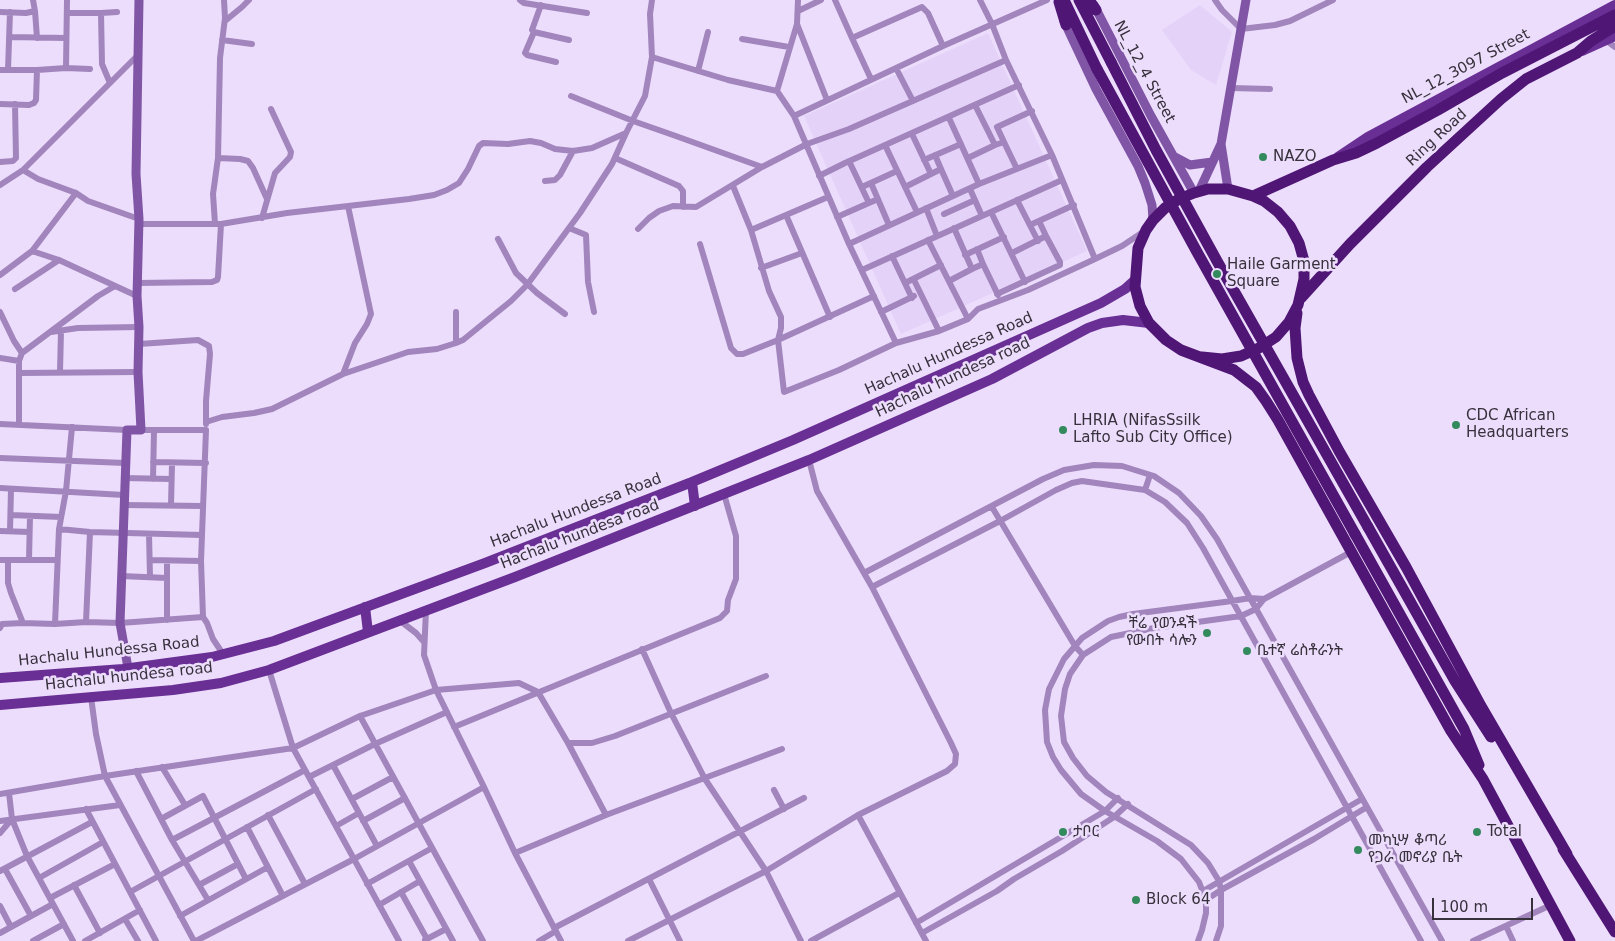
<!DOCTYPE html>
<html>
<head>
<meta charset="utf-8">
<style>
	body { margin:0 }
	#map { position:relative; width:1615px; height:941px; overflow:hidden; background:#ecddfc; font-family:"DejaVu Sans",sans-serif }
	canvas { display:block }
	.scale { position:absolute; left:1432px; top:898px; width:101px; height:22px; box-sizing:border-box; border:2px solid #37313c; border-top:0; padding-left:6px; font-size:15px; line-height:18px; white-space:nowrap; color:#37313c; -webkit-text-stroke:4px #ecddfc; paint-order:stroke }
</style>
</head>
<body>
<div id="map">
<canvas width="1615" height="941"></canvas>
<div class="scale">100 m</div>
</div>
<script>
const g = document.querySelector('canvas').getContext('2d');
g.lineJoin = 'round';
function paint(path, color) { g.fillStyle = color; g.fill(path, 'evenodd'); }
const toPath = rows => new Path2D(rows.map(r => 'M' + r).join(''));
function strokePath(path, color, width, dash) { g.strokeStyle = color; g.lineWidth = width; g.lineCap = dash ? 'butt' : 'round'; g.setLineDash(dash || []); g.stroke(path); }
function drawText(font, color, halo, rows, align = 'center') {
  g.font = font + ' "DejaVu Sans","Noto Sans Ethiopic",sans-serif'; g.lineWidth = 5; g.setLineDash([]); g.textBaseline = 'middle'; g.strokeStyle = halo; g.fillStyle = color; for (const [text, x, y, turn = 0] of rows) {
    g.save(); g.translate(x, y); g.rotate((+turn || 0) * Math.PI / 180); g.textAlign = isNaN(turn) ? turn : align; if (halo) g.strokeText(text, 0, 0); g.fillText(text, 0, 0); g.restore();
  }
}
paint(toPath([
	[1200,5,1232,32,1216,85,1191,70,1162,30],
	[988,33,1087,251,901,334,804,116]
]), '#e5d2f8');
strokePath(toPath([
	[520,0,524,3,587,13],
	[835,0,852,38,922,7,928,13,943,46],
	[980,0,992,24,1006,60,1052,155,1095,259],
	[1215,0,1222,10,1241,29,1275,25,1290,21,1333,0],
	[541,5,532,30,534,32,569,40],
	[35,11,37,38],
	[798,11,821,0],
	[0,12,26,13,35,11,33,0],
	[67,13,101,13],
	[225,21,242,7,249,0],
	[797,24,827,100],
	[534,32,525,53,527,55,556,62],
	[10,37,66,38],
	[852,38,871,79],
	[742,39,789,47],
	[222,40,252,44],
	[1607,41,1615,47],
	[652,57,728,80,777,91],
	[66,68,67,0],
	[896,68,913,101],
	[0,70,37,70,66,68,90,69],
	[8,70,10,12],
	[698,71,708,32],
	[110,83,102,64,101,13,117,12],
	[1231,88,1270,89],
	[571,96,633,121,673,135,762,167],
	[0,104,29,105,34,103,36,100,37,70],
	[975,105,995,145,1004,142,1017,169],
	[794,116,777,91,797,24,798,0],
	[949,118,979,184],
	[912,134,931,174,941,169,953,196],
	[1004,142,997,127,1032,111],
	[885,145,917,212],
	[935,155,941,169],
	[218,158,220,58,225,18,224,0],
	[615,158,679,186,683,191,683,207],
	[968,158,995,145],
	[924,160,961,144],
	[849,161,869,203],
	[0,162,13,161,16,158,15,104],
	[23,170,38,179,76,193,88,201,139,219],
	[819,176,845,163,1019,85],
	[545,181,555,180,560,175,573,151],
	[871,183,889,225],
	[0,185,23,170,138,55],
	[733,186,751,230,769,291,781,317,781,328,778,340,784,392,839,370,896,343,939,331,968,319,978,309,1028,290,1095,259,1122,246,1143,232],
	[862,187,897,171],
	[905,187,931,174],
	[970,189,982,216],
	[1017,200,1038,241],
	[926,208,937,236],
	[991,212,1025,282],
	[944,214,975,200],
	[786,215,830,317],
	[837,217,878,199],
	[262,218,275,173,290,157,291,152,271,109],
	[1039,221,1046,236],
	[138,224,221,224,287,213,409,199,434,195,447,190,459,183,468,169,479,146,483,143,508,144,530,141,541,143,555,149,573,151,592,148,626,133],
	[215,224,213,194,218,158,240,159,248,161,253,168,267,199],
	[1030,225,1074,205],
	[569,228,586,235,588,282,594,312],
	[954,228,972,269,983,264,998,295],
	[638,229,649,218,659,211,673,206,696,207,762,167,807,144,849,129,1006,60],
	[751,230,828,197],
	[498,239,516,273,537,293,565,314],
	[928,240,968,319],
	[700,244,731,348,737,354,743,354,778,340,874,296],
	[849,244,979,184,1052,155],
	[977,249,983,264],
	[32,251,59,260,137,296],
	[965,255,1004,237],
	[892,256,912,298],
	[761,268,802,253],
	[862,270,1062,180],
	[0,275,32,251,76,193],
	[914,280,939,331],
	[949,281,972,269],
	[137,283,212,282,217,280,218,277,221,224],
	[905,283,941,265],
	[15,289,59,260],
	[997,294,1060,265,1060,262,1046,236,1012,253],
	[0,312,14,341,22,353],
	[881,312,914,296],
	[51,332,78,328,139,327],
	[456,343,456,312],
	[896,343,849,244,794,116,943,46,1047,0],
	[139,344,198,340,209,346,210,354,206,401,206,424],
	[0,358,19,361],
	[60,372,61,331],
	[19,373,138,372],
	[343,374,355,343,367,324,371,314,348,206],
	[206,422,222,417,254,413,272,409,343,374,408,352,437,349,456,343,463,340,511,301,527,285,580,213,612,164,626,133,645,96,652,57,650,14,652,0],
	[0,424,127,430],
	[19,425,19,361,22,353,98,296,115,286],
	[141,430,206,430,201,561,203,617,207,623,213,639,223,654],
	[0,458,125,463],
	[153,462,206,463],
	[124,478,171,479],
	[153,479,154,431],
	[0,488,124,495],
	[1145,490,1150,475],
	[123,505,203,506],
	[171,505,172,464],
	[992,507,1075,646,1083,655],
	[11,515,61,517],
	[59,529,90,532,202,535],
	[0,531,29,532],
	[10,531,11,489],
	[149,534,150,577],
	[0,560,57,560],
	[8,560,8,583,11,593,23,623],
	[29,560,30,516],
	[150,560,201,561],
	[864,573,1043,479,1064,470,1094,465,1122,466,1154,476,1179,493,1201,516,1217,539,1442,941],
	[121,576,167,578],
	[872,587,1000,521,1056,490,1072,483,1082,481,1145,490,1165,502,1187,523,1203,548,1421,941],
	[426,610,424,655,436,690,484,787,515,853,561,941],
	[167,620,167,562],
	[399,620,416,633,424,642],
	[86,622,90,532],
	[55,624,59,529,66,491,72,427],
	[0,628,2,624,23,623,55,624,86,622,120,623,203,617],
	[642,649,671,713,705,779,766,871,801,941],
	[269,670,293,748,399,941],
	[91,697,96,734,105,776,194,941],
	[360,716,483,941],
	[454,727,720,618,727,611,728,600,736,579,736,536,724,494],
	[568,743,592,743,615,736,766,676],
	[333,765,377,846],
	[162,767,185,805],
	[136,771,172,840,208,900],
	[309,777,375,744,447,712],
	[774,790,784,809],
	[9,793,12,819,27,856,73,941],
	[0,794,105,776,293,748,360,716,436,690,519,683,538,692,568,743,606,815],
	[352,799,393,777],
	[86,809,156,941],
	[268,815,305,884],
	[858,815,926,941],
	[161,819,203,796,246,879],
	[0,821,120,805],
	[363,821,405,798],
	[336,826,359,813],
	[247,827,283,896],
	[0,833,12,819],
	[172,840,305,770],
	[515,853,606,815,782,749],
	[409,861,453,941],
	[5,869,31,916],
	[0,871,92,822],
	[39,878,103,842],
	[649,879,680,941],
	[367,884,432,848],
	[74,885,100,933],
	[199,885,238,864],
	[1203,891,1362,799],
	[130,892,316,789],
	[401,892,427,939],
	[50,898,115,864],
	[1206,900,1221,890,1314,839,1367,807],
	[379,905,420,881],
	[0,906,11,927],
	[180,916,268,867],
	[125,919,138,941],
	[916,923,1105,811,1118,798],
	[1506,926,1513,941],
	[554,928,804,798],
	[0,933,53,904],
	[922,933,997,891,1014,879,1062,851,1114,817,1128,804],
	[425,940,446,929],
	[33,941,64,924],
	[85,941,140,910],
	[196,941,354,859,484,787],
	[539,941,556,931],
	[628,941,766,871,858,815,947,771,955,764,956,754,951,743,872,587,817,491,809,460],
	[811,941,899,893],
	[1198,941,1202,930,1206,913,1206,900,1199,882,1181,859,1157,841,1105,811,1081,794,1061,770,1053,757,1047,742,1045,710,1049,689,1064,659,1082,638,1108,621,1119,617,1133,614,1232,601,1250,598,1264,599],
	[1216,941,1221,926,1221,890,1219,881,1208,863,1191,845,1106,792,1087,776,1073,758,1064,742,1061,716,1065,689,1070,674,1083,655,1111,637,1154,628,1241,616,1256,609,1264,599,1351,552],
	[1473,941,1551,905]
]), '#a185bc', 6);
strokePath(toPath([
	[1094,5,1151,116,1194,193],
	[1064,21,1096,89,1138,166,1145,183,1152,205,1153,220],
	[1221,144,1228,189],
	[1175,157,1190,165,1212,162],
	[1199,191,1221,144,1246,0],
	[128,668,120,623,127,430,141,430,138,372,139,327,137,296,139,219,136,174,139,0]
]), '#8155a5', 9);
strokePath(toPath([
	[1582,51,1615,36],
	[1338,157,1368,137,1615,5],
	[692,482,695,506],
	[365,607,368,632],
	[0,678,123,669,212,657,274,641,485,563,692,482,793,440,1101,303,1125,289,1135,280],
	[0,705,173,690,221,683,269,670,515,577,809,460,992,379,1088,328,1102,323,1123,320,1149,323]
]), '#692f94', 10);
strokePath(toPath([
	[1064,0,1097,69],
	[1079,0,1111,62],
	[1089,0,1096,10],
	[1059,2,1066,25],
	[1253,196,1333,160,1356,153,1377,143,1438,110,1502,73,1615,15],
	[1301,298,1350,244,1427,167,1501,99,1526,79,1577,53,1591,41,1615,26],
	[1297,313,1295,328,1297,358,1303,382,1309,395,1339,451,1406,567,1481,706,1567,854],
	[1202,357,1222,359,1241,356,1259,348,1276,337,1289,322,1298,305,1304,279,1304,261,1299,243,1290,226,1278,212,1264,201,1253,196,1228,189,1208,189,1194,193,1179,199,1165,208,1153,220,1146,230,1138,248,1135,287,1140,306,1149,323,1166,340,1181,350,1234,370,1256,387,1266,401,1278,420,1451,731,1483,779,1570,941],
	[1368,527,1455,681,1491,737],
	[1355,534,1464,729,1479,765],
	[1563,849,1615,932]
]), '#501675', 11);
strokePath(toPath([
	[1111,62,1156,150,1217,261,1368,527],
	[1097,69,1197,252,1355,534]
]), '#501675', 11);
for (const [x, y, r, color] of [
	[1263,157,5,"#338a5d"],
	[1217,274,5,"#338a5d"],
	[1456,425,5,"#338a5d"],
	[1063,430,5,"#338a5d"],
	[1207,633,5,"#338a5d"],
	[1247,651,5,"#338a5d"],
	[1063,832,5,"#338a5d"],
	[1477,832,5,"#338a5d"],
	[1358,850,5,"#338a5d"],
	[1136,900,5,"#338a5d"]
]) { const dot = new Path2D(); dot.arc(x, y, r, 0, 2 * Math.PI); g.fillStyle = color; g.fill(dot); strokePath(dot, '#ecddfc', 2); }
drawText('15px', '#37313c', '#ecddfc', [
	["NL_12_3097 Street",1466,67,-28],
	["NL_12_4 Street",1144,72,62],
	["Ring Road",1437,138,-43],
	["Hachalu Hundessa Road",949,354,-24],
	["Hachalu hundesa road",953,378,-25],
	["Hachalu Hundessa Road",576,511,-21],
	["Hachalu hundesa road",580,535,-21],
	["Hachalu Hundessa Road",109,652,-6],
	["Hachalu hundesa road",129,677,-6]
]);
drawText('15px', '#37313c', '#ecddfc', [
	["NAZO",1273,157],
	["Haile Garment",1227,265],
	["Square",1227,282],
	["CDC African",1466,416],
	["Headquarters",1466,433],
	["LHRIA (NifasSsilk",1073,421],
	["Lafto Sub City Office)",1073,438],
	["ቸሬ የወንዳች",1197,624,"right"],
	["የውበት ሳሎን",1197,641,"right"],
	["ቤተኛ ሬስቶራንት",1257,651],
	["ታቦር",1073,832],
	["Total",1487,832],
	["መካኒሣ ቆጣሪ",1368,841],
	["የጋራ መኖሪያ ቤት",1368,858],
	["Block 64",1146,900]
], 'left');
</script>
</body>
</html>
